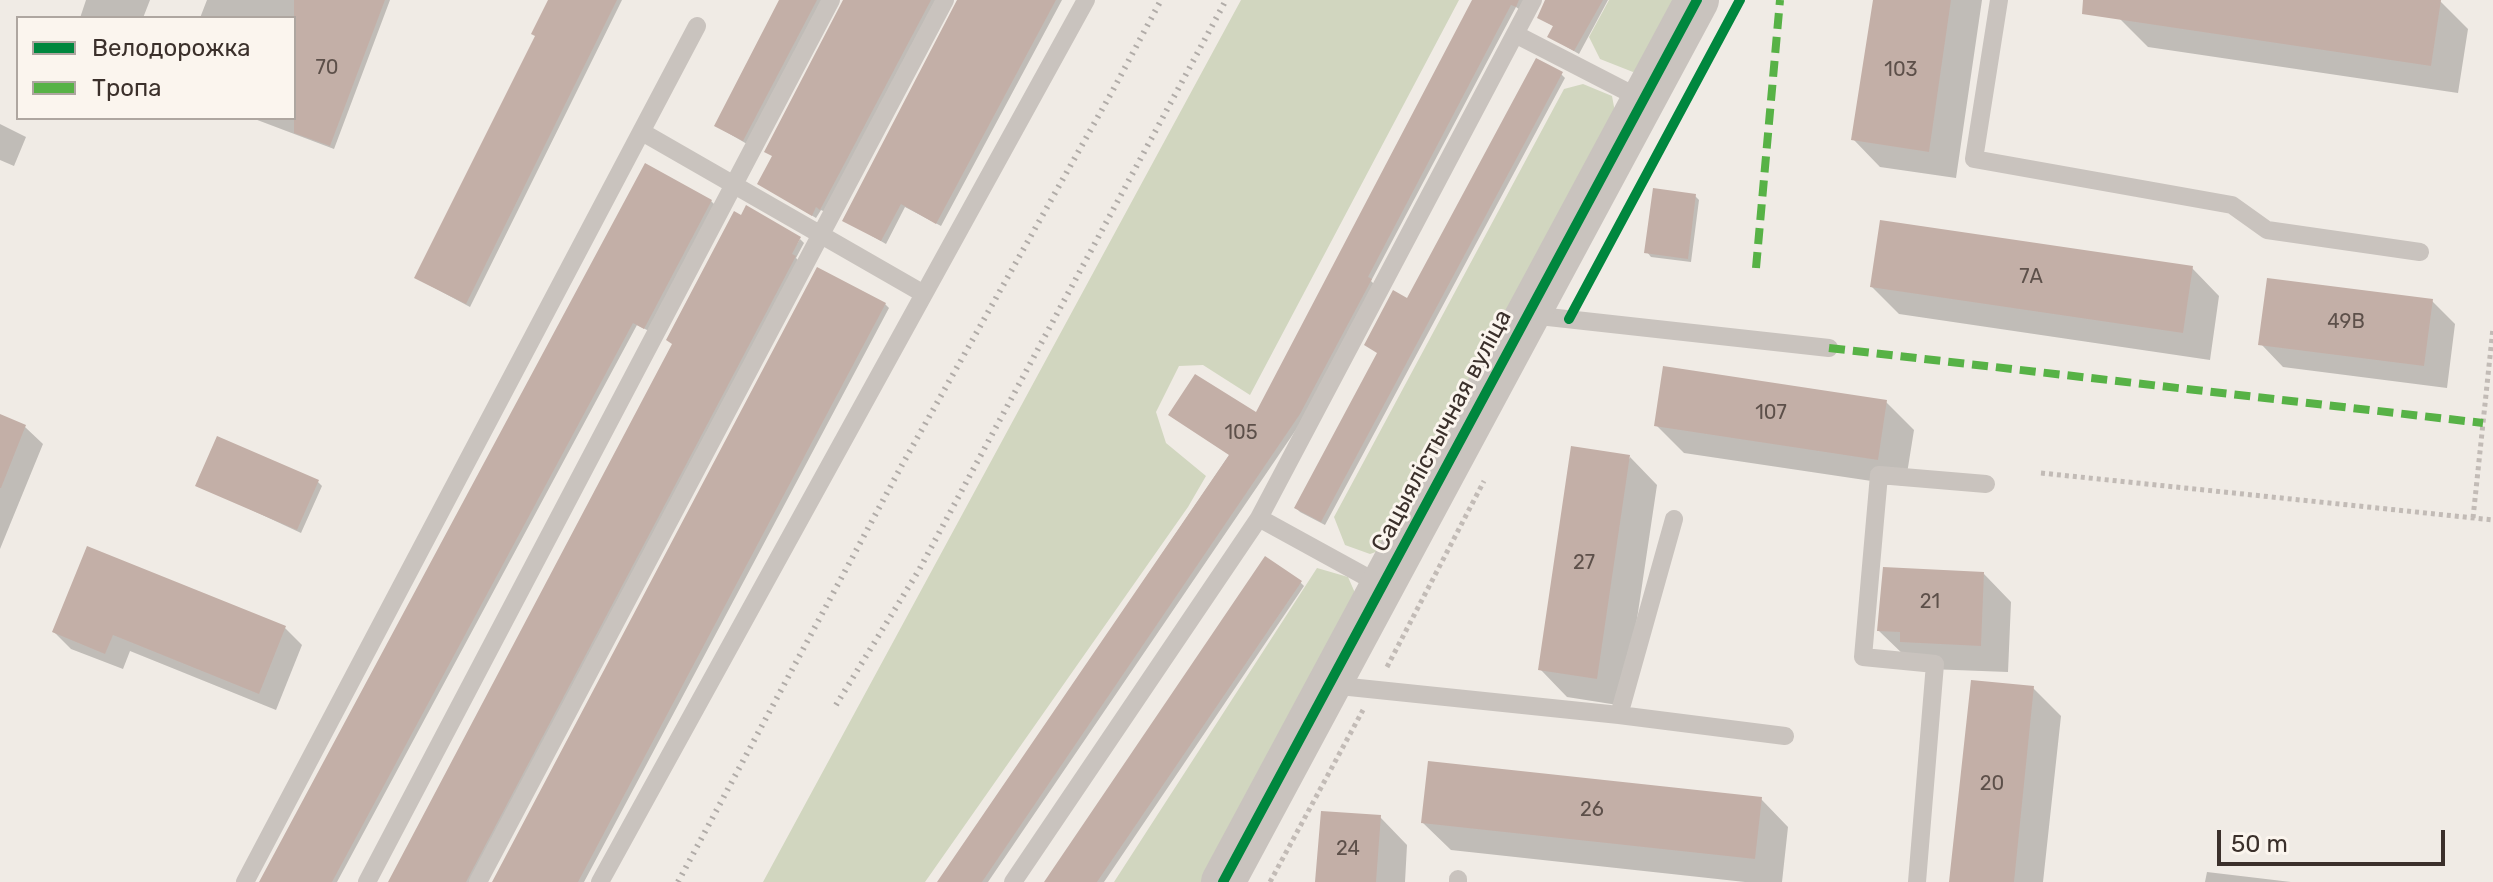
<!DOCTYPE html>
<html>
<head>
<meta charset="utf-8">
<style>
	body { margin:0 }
	#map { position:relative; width:2493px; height:882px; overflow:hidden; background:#f0ebe5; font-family:Rubik,sans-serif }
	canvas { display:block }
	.legend { position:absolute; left:16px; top:16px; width:280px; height:104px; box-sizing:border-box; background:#fbf5ee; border:2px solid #aea6a0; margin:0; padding:10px 14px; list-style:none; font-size:24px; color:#3b302b }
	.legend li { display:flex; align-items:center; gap:16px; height:40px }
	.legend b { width:40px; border:2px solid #aea6a0 }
	.scale { position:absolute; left:2217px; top:830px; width:228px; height:36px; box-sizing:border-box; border:4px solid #3b302b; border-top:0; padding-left:10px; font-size:24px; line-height:28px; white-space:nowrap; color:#3b302b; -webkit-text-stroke:6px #fbf5ee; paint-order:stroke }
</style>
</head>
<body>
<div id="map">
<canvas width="2493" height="882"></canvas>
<ul class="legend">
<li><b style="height:10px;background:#00873e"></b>Велодорожка</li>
<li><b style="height:10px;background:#57b246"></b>Тропа</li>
</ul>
<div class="scale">50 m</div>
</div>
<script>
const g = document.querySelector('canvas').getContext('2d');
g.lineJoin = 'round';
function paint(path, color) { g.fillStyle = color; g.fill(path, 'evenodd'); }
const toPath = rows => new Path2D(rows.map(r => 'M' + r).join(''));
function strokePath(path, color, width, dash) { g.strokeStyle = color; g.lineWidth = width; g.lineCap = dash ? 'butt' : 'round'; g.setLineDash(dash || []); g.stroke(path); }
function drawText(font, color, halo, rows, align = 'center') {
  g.font = font + ' Rubik,sans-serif'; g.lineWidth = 6; g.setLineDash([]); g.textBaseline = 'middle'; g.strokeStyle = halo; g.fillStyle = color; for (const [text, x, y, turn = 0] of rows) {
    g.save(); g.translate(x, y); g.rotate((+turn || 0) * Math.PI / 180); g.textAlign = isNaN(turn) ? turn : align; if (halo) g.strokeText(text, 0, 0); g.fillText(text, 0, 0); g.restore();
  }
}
paint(toPath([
	[1241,0,1459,0,1250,395,1203,365,1179,366,1156,412,1166,443,1206,476,1188,507,925,882,763,882],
	[1609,0,1684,0,1651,66,1633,72,1600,59,1589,37],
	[1583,84,1612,96,1617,123,1390,547,1370,554,1345,545,1334,517,1564,89],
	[1317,568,1348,577,1359,602,1203,882,1114,882]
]), '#d1d6bf');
paint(toPath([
	[86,0,150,0,143,18,80,18],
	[207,0,390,0,334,149,252,118,294,118,294,18,200,18],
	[550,0,622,0,470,307,416,278,537,37],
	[782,0,823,0,747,144,716,126],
	[845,0,937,0,825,212,821,210,816,218,759,184,774,157,767,152],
	[958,0,1062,0,941,226,905,207,886,244,844,220],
	[1475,0,1527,0,1520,10,1516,7,1371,281,1375,285,1304,418,988,882,939,882,1257,414],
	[1547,0,1608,0,1579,54,1550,37,1555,27,1539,18],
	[1875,0,1982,0,1956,178,1880,167,1853,139],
	[2123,0,2440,1,2468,29,2458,93,2148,47,2120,19],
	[1561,74,1565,78,1325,525,1300,512,1296,508,1408,300],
	[0,124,26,137,14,166,0,160],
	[1695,196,1699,200,1691,262,1651,257,1647,252],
	[711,201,715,205,649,331,637,325,337,882,260,882],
	[800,239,804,243,796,258,799,261,471,882,391,882],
	[2192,268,2219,296,2210,360,1899,314,1872,287],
	[2432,301,2455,324,2447,388,2283,367,2261,344],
	[885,304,889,308,584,882,494,882],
	[1886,402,1914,430,1905,486,1684,453,1656,425],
	[0,416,25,427,43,444,0,549],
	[1630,457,1657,485,1624,706,1567,697,1540,669],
	[318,482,322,486,301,533,198,485],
	[1984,574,2011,602,2008,672,1929,669,1907,658,1879,631],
	[1300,582,1304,586,1104,882,1046,882],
	[285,628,302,645,276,710,130,651,123,669,71,649,54,632],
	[2033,688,2061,716,2043,882,1951,882],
	[1761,799,1788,827,1782,882,1745,882,1451,850,1423,823],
	[1380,817,1407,845,1405,882,1317,882],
	[2207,872,2291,882,2205,882]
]), '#0003');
paint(toPath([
	[294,0,385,0,330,146,294,133],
	[548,0,617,0,466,304,414,278,535,36,531,34],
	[779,0,817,0,743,141,714,126],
	[843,0,931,0,820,210,816,207,812,216,757,184,772,156,764,152],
	[957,0,1056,0,936,224,901,204,881,241,842,221],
	[1472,0,1519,0,1516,7,1511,5,1368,277,1372,279,1300,414,982,882,937,882,1229,455,1168,415,1195,374,1256,412],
	[1545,0,1603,0,1574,51,1547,37,1553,26,1537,18],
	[1873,0,1951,0,1929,152,1851,140],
	[2083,0,2441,0,2431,66,2082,14],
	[1536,58,1563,72,1321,522,1294,508,1377,353,1364,345,1393,290,1407,298],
	[645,163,712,200,644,329,633,323,332,882,259,882],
	[1653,188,1696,194,1688,259,1644,253],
	[746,205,801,237,792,254,796,256,466,882,388,882,672,344,666,340,734,211,741,215],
	[1880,220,2193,266,2183,333,1870,287],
	[817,267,886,303,578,882,492,882],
	[2267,278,2433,299,2424,366,2258,345],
	[1663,366,1887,400,1878,460,1654,426],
	[0,414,26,425,1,488,0,488],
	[217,436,319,480,297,530,195,486],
	[1571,446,1630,455,1597,679,1538,670],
	[87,546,286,626,259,694,113,635,105,654,52,632],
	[1265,556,1302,581,1097,882,1044,882],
	[1883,567,1984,572,1981,646,1900,642,1900,632,1877,631],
	[1971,680,2034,686,2014,882,1949,882],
	[1428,761,1762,797,1755,859,1421,823],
	[1321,811,1381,815,1376,882,1315,882]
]), '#c3afa7');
strokePath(toPath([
	[2041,473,2493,520],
	[2473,518,2493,328],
	[1387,667,1484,481],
	[1270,882,1363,710]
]), '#c2bbb6', 5, [4, 4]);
strokePath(toPath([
	[1999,0,1974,159,2232,205,2267,230,2420,252],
	[1515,34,1643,100],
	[642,132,924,294],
	[1530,315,1829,348],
	[1259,518,1381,585],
	[1330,685,1619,715,1785,736],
	[1619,715,1674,519],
	[245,882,697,26],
	[367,882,831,0],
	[478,882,945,0],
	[600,882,1086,0],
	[1013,882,1259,518,1533,0],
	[1458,882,1458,879],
	[1917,882,1935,664,1863,657,1879,475,1986,484]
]), '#c9c3be', 18);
strokePath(toPath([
	[1223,882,1697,0]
]), '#c9c3be', 44);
strokePath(toPath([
	[836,705,919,570,1226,0],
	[678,882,902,465,1113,90,1161,0]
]), '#b1aca8', 6, [2, 6]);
strokePath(toPath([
	[1756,268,1780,0],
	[1829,348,2483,423]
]), '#57b246', 8, [16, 8]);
strokePath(toPath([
	[1569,319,1740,0],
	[1223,882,1697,0]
]), '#00873e', 10);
drawText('20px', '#5d504a', null, [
	["70",327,68],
	["103",1901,70],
	["7А",2031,277],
	["49В",2346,322],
	["107",1771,413],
	["105",1241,433],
	["27",1584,563],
	["21",1930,602],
	["20",1992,784],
	["26",1592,810],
	["24",1348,849]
]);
drawText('24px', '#3b302b', '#fbf5ee', [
	["Сацыялістычная вуліца",1442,431,-62]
]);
</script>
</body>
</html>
